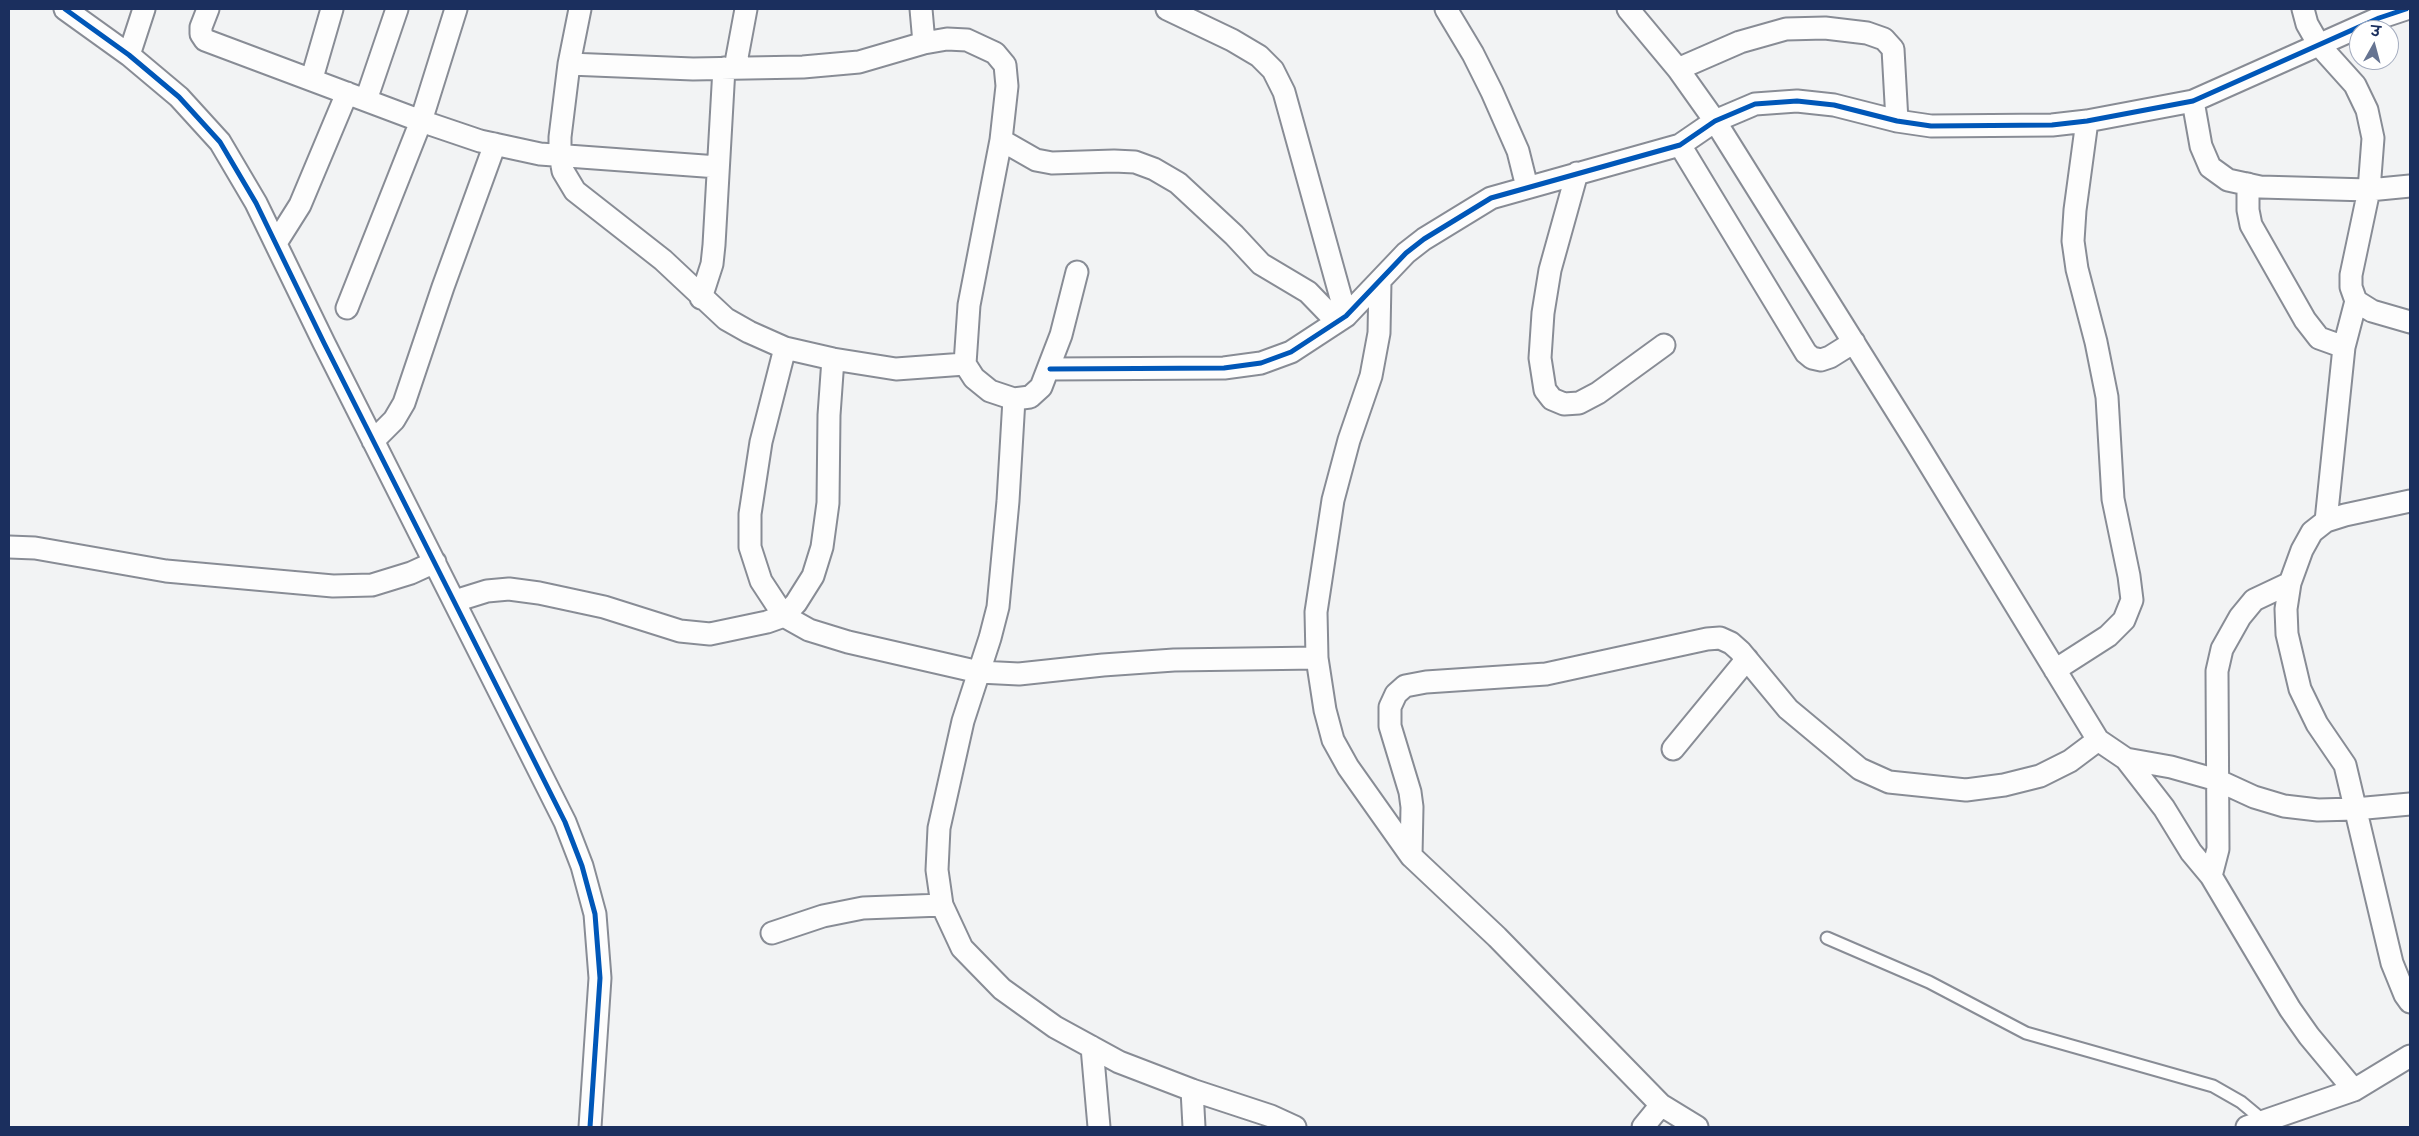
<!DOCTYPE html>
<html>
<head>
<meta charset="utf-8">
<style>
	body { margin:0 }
	#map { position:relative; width:2419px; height:1136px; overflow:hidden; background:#f2f3f4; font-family:"Patrick Hand","Playpen Sans Deva",sans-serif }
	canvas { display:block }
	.frame { position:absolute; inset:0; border:10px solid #1b2f5e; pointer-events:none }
	.north { position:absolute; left:2349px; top:20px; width:50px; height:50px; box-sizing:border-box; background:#fff; border:1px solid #a4acbf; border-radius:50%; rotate:7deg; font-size:14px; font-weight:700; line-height:20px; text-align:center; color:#1b2f5e }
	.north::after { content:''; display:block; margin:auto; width:18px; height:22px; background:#667492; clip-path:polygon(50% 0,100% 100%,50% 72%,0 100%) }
</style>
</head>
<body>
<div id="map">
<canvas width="2419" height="1136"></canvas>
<div class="frame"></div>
<div class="north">उ</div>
</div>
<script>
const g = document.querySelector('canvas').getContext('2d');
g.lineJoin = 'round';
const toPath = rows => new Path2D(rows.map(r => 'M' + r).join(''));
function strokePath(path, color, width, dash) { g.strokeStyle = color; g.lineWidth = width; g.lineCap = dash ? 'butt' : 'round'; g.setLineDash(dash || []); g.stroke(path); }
const lane = toPath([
	[1827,938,1929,982,2026,1033,2213,1086,2241,1102,2265,1122]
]);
const street = toPath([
	[65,9,129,55,179,97,220,142,256,203,324,343,565,822,582,866,595,914,600,978,590,1127],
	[208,9,201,27,201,34,205,40,421,121,480,141,540,154,718,167],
	[580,9,569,64,560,137,560,154,563,171,575,191,663,260,726,319,749,332,785,348,833,359,896,369,965,364],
	[921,9,924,43],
	[1167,9,1232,40,1259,56,1273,70,1284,92,1346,316],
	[1446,9,1473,54,1492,92,1518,151,1527,187],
	[1628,9,1678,69,1715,121,1916,442,2098,740,2126,759,2171,767,2217,780,2254,797,2284,806,2318,810,2355,809,2410,804],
	[2303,9,2307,24,2319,45,2355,85,2367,110,2373,138,2369,190,2351,275,2351,287,2356,301,2344,347,2326,521],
	[129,55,144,9],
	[569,64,693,69,803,67,859,62,924,43,947,39,967,40,995,53,1005,65,1007,86,1001,140,969,305,965,364,974,378,990,391,1014,399,1030,397,1041,387,1061,335,1077,272],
	[735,68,746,9],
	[1678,69,1740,42,1786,29,1825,28,1867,33,1884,39,1893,49,1897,121],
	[312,78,332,9],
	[366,100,397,9],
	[2193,101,2201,146,2210,167,2228,180,2260,187,2369,190,2410,186],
	[1001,140,1036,160,1052,163,1114,161,1135,162,1154,169,1178,183,1234,235,1261,264,1308,292,1337,322],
	[1680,145,1806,353,1812,358,1821,360,1830,357,1854,342],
	[1577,173,1550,270,1543,313,1540,358,1545,390,1552,399,1564,404,1579,403,1598,393,1664,345],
	[2248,184,2248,210,2251,225,2305,320,2319,338,2344,347],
	[276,243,300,205,347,93],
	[1380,281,1379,333,1371,376,1349,440,1333,500,1316,612,1317,658,1325,710,1333,740,1348,767,1411,856,1497,937,1661,1105,1697,1127],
	[701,298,712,264,714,245,724,68],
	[2356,301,2372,311,2410,322],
	[347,308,421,121,456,9],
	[785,348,761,442,750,514,750,547,761,581,784,616,809,630,848,642,979,672,1019,674,1103,665,1174,660,1317,658],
	[1050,369,1224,368,1261,363,1291,352,1346,316,1406,253,1424,239,1491,198,1680,145,1715,121,1755,104,1797,101,1834,105,1897,121,1931,126,2052,125,2087,121,2193,101,2379,18,2406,9],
	[1014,399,1008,501,998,607,990,638,963,721,939,828,937,870,942,905,962,948,1002,989,1055,1027,1119,1062,1192,1090,1271,1116,1295,1127],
	[373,441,394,420,404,403,443,287,495,144],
	[2410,501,2345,515,2326,521,2312,532,2302,550,2290,583,2286,609,2287,634,2300,689,2317,724,2345,765,2392,963,2405,995,2410,1002],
	[9,547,35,548,166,571,333,586,372,585,411,573,435,562],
	[455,601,487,591,509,589,539,593,604,607,680,631,710,634,767,622,784,616,796,603,813,576,822,547,828,503,829,415,833,359],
	[2055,670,2108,636,2124,620,2132,600,2129,576,2113,499,2107,397,2096,342,2077,269,2073,241,2075,210,2087,121],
	[1673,749,1747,659],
	[2126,759,2164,808,2191,852,2211,876,2290,1009,2309,1036,2354,1090],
	[1411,856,1412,807,1410,792,1390,726,1390,707,1396,694,1405,686,1426,682,1546,674,1707,639,1720,638,1731,643,1740,651,1788,709,1860,769,1889,782,1966,790,2004,785,2040,776,2070,761,2098,740],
	[2211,876,2218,849,2217,671,2222,649,2240,617,2254,600,2290,583],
	[772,933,823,916,863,908,942,905],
	[1092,1047,1099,1127],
	[1192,1090,1194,1127],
	[1643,1127,1661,1105],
	[2247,1127,2354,1090,2410,1056]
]);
strokePath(lane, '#888c95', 15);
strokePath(street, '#888c95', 25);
strokePath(lane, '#fdfdfd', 11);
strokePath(street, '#fdfdfd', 21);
strokePath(toPath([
	[65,9,129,55,179,97,220,142,256,203,324,343,565,822,582,866,595,914,600,978,590,1127],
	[1050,369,1224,368,1261,363,1291,352,1346,316,1406,253,1424,239,1491,198,1680,145,1715,121,1755,104,1797,101,1834,105,1897,121,1931,126,2052,125,2087,121,2193,101,2379,18,2406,9]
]), '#0057b8', 5);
</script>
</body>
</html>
